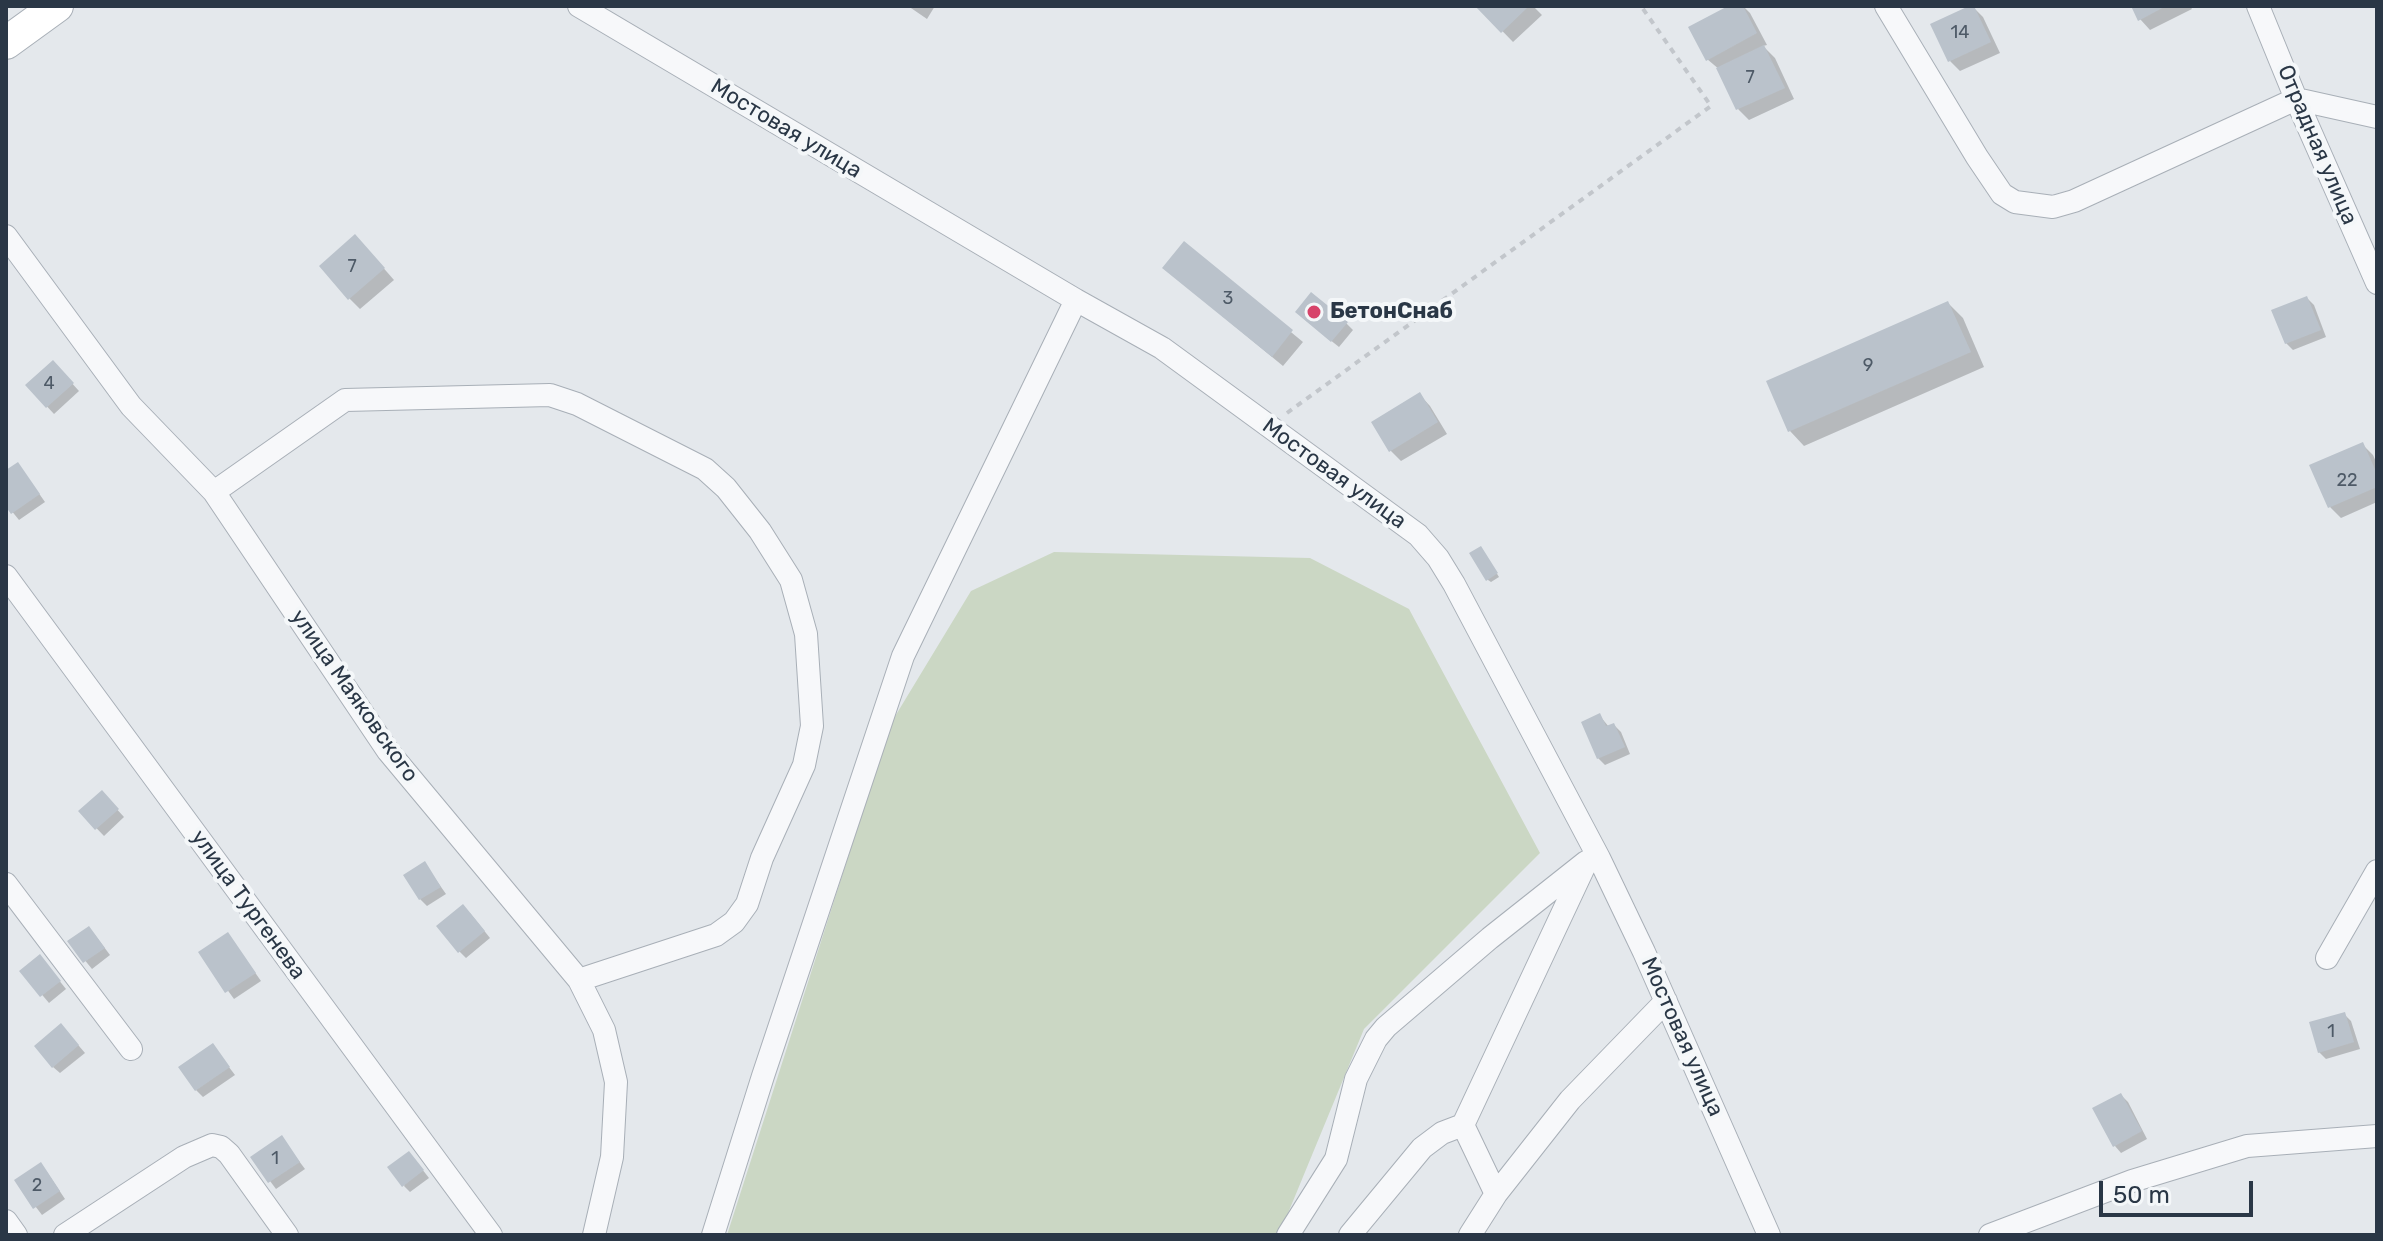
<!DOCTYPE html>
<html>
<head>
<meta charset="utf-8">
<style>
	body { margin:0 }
	#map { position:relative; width:2383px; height:1241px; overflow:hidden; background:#e4e8ec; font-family:Rubik,sans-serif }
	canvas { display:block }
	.frame { position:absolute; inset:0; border:8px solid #2a3746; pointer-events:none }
	.scale { position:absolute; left:2099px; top:1181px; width:154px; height:36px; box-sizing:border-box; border:4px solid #2a3746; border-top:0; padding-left:10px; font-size:24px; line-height:28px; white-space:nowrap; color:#2a3746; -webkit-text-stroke:6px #f4f7f9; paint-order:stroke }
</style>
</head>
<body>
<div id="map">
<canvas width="2383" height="1241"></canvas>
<div class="frame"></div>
<div class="scale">50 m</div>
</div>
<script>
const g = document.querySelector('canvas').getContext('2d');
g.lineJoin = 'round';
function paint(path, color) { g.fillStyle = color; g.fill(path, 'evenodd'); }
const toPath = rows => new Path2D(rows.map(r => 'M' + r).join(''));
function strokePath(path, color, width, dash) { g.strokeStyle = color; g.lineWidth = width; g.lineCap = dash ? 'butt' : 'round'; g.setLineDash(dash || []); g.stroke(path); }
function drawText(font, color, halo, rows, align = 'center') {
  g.font = font + ' Rubik,sans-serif'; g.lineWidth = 8; g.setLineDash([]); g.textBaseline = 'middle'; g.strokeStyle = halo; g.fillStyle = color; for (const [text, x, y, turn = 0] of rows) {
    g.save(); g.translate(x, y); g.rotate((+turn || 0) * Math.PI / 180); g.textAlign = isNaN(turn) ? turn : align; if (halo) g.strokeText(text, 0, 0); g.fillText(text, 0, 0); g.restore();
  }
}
paint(toPath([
	[1054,552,1310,558,1409,609,1540,853,1364,1029,1279,1235,727,1235,891,723,971,591]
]), '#cbd7c4');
paint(toPath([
	[908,6,935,6,927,19],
	[1478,6,1533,6,1542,15,1513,42],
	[1732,6,1743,6,1750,13,1767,45,1763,46,1775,58,1794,99,1749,120,1738,109,1720,70,1707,59],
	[1972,6,1983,17,2000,53,1960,71,1950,61],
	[2133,6,2190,6,2192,9,2150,30,2140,19],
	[1184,244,1303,342,1283,366,1164,268],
	[366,248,394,280,360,309,349,298],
	[2307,298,2314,305,2326,337,2293,350,2286,343],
	[1948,303,1963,318,1984,367,1804,446,1790,431,1768,382],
	[1304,319,1346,323,1353,330,1339,347],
	[59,369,79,391,54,414,27,385],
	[1420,395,1430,406,1447,434,1401,461,1390,450],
	[2362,444,2373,455,2377,464,2377,502,2341,518,2330,507,2312,466],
	[24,472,45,502,19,520,6,504,6,473],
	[1483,551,1499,577,1491,582,1488,580],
	[1600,716,1609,727,1614,725,1621,732,1630,754,1605,765,1598,758],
	[102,793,124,817,104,836,81,812],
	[425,864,446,894,427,906,420,899],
	[470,913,490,938,466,958,459,951],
	[228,934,261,981,234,999,200,952],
	[95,935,110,955,92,969,70,942],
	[46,964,66,989,49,1003,22,971],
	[2344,1014,2351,1021,2360,1049,2326,1059,2319,1052],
	[68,1033,85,1053,60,1073,53,1067],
	[213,1046,235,1075,203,1097,196,1090],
	[2121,1095,2128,1102,2147,1139,2121,1153,2115,1146],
	[281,1137,305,1169,276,1189,252,1157],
	[415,1160,429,1178,410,1192,404,1186],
	[47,1172,65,1199,42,1215,16,1181]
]), '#0003');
paint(toPath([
	[1475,6,1529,6,1501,33],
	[1728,6,1743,6,1757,33,1706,61,1688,27],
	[1969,6,1974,6,1991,42,1948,62,1930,24],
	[2131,6,2166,6,2138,21],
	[1764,45,1785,88,1736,110,1716,68],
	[355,234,385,268,348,300,319,266],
	[1184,241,1293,330,1272,357,1162,268],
	[1311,292,1348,322,1331,342,1295,312],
	[2307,296,2321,330,2285,344,2271,310],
	[1948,301,1971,352,1788,432,1766,381],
	[53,360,74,383,46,408,25,385],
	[1420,392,1438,422,1389,452,1371,422],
	[2363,442,2377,474,2377,487,2328,508,2309,465],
	[18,462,40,494,11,514,6,507,6,470],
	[1481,546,1498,573,1486,581,1469,553],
	[1600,713,1606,726,1614,723,1625,747,1597,759,1581,722],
	[102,790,119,809,95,830,78,811],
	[425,861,441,887,419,900,403,875],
	[463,904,485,931,458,953,436,926],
	[89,926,105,948,83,963,67,941],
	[228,932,256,973,225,993,198,952],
	[40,954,61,981,40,997,19,971],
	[2345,1012,2354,1042,2318,1053,2309,1022],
	[61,1023,79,1045,52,1068,34,1046],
	[213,1043,230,1067,195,1091,178,1067],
	[2121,1093,2142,1131,2113,1147,2092,1108],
	[282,1135,300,1162,268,1183,250,1157],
	[409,1151,424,1170,402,1187,387,1167],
	[41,1162,60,1191,33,1209,14,1180]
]), '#bac2cb');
const street = toPath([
	[579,6,1076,300,1162,348,1418,535,1438,558,1454,584,1599,858,1644,952,1769,1235],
	[1886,6,1977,157,2002,194,2015,202,2053,207,2074,201,2296,99,2377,117],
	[2258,6,2296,99,2377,283],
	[6,236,131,406,214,492,388,751,579,980,604,1030,616,1082,612,1157,594,1235],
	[214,492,345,400,550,395,577,404,705,469,726,488,760,531,791,580,806,634,812,726,804,765,762,858,747,904,734,922,716,935,579,980],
	[6,576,491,1235],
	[6,884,131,1049],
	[2327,958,2377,871],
	[1496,1194,1570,1100,1666,1001],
	[6,1221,16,1235],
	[65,1235,184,1157,212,1145,221,1147,229,1154,287,1235],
	[713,1235,763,1076,903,656,1076,300],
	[1288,1235,1336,1159,1356,1079,1376,1039,1386,1027,1490,938,1586,862],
	[1350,1235,1422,1148,1442,1133,1463,1125],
	[1470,1235,1496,1194,1463,1125,1585,865],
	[1990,1235,2132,1181,2247,1146,2377,1136]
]);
const secondary = toPath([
	[6,43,57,6]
]);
strokePath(street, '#a8afb7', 24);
strokePath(secondary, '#a8afb7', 34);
strokePath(toPath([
	[1287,413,1711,106,1641,6]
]), '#c2c6cb', 4, [6, 6]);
strokePath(street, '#f7f8fa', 22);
strokePath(secondary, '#fff', 32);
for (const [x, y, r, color] of [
	[1314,312,8,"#d7436a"]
]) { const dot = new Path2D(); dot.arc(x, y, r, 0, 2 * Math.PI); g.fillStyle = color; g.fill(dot); strokePath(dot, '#f4f7f9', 3); }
drawText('18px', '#4e5a67', null, [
	["14",1960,33],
	["7",1750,78],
	["7",352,267],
	["3",1228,299],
	["9",1868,366],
	["4",49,384],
	["22",2347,481],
	["1",2331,1032],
	["1",275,1159],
	["2",37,1186]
]);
drawText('22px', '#2a3746', '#f4f7f9', [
	["Мостовая улица",786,129,31],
	["Отрадная улица",2317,145,67],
	["Мостовая улица",1334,474,36],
	["улица Маяковского",354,696,55],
	["улица Тургенева",248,905,54],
	["Мостовая улица",1682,1037,66]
]);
drawText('bold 22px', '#2a3746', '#f4f7f9', [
	["БетонСнаб",1330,312]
], 'left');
</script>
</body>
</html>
